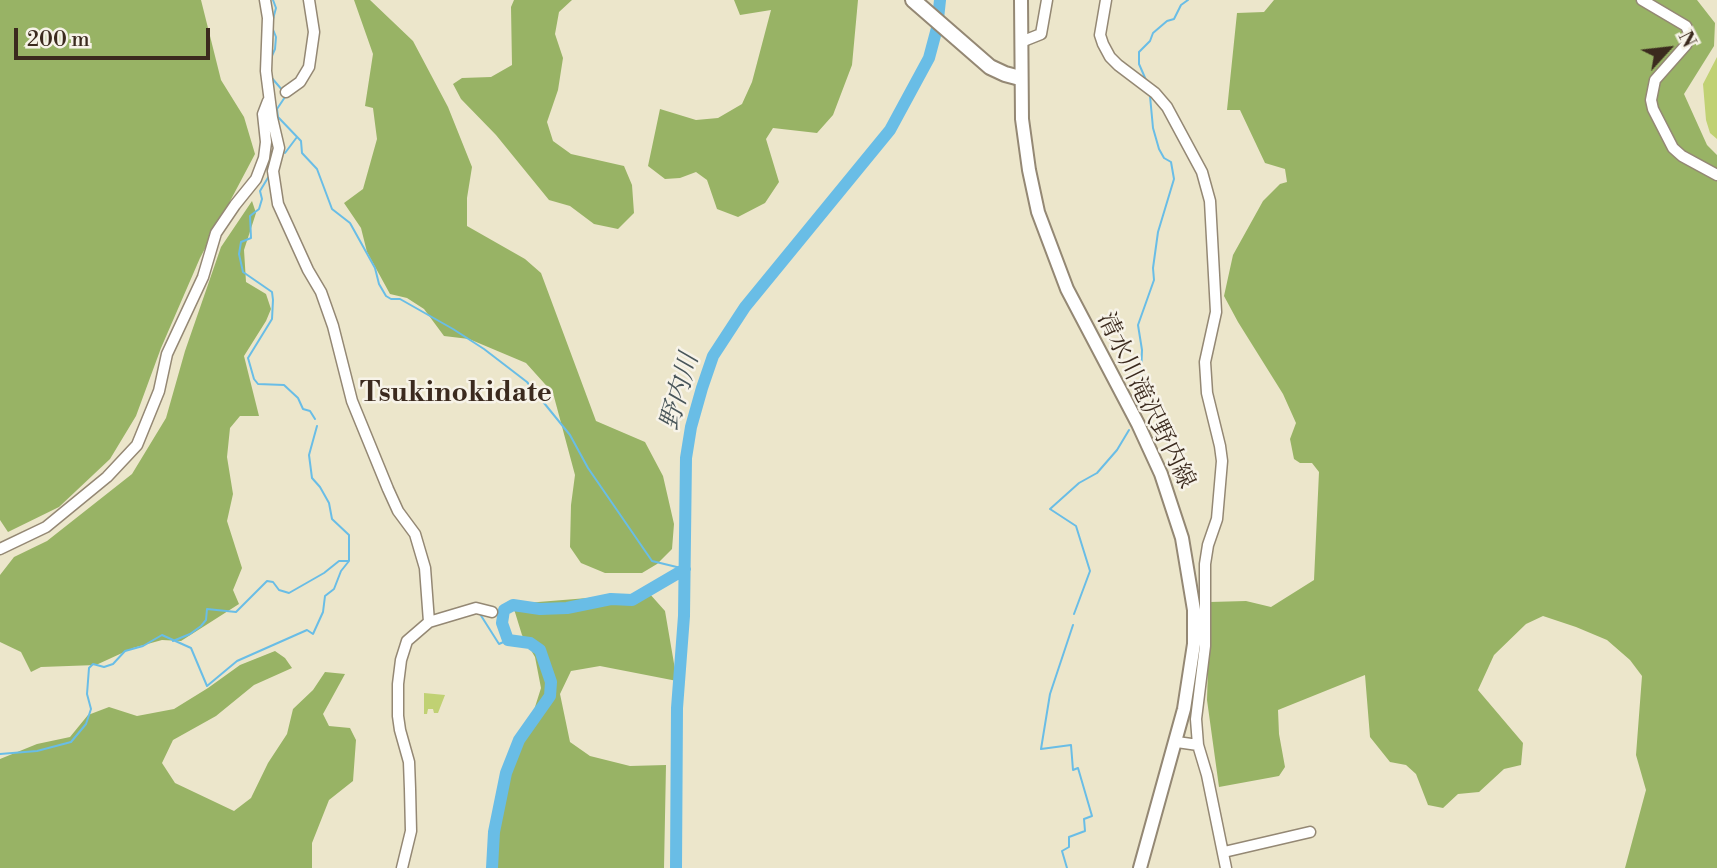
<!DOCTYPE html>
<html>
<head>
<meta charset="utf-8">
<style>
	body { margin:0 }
	#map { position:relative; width:1717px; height:868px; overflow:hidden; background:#ece6cb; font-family:"Libre Bodoni",serif }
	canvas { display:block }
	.north { position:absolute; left:1633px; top:14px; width:70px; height:70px; -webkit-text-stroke:5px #f7f3e8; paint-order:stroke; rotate:63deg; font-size:19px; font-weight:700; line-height:28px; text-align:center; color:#3b2a1e }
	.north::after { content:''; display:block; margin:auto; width:24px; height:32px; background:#3b2a1e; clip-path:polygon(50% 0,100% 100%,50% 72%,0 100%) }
	.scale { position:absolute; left:14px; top:28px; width:196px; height:32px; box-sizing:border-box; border:4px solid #3b2a1e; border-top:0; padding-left:9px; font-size:21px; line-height:24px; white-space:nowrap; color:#3b2a1e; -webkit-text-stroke:5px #f7f3e8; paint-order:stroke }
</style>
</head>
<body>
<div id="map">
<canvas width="1717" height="868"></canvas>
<div class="north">N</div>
<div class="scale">200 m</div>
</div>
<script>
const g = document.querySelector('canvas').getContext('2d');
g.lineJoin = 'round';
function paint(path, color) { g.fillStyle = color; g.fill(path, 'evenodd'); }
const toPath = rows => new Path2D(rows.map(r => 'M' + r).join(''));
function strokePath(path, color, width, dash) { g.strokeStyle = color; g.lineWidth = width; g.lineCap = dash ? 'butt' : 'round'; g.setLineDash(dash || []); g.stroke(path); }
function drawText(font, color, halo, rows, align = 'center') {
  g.font = font + ' "Libre Bodoni","Noto Serif JP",serif'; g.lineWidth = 5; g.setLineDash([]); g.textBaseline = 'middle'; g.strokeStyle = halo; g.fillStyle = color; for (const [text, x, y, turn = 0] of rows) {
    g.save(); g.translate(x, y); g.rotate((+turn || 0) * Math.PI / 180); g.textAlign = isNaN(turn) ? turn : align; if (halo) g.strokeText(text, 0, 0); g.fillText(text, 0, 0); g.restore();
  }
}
paint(toPath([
	[1717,57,1717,139,1710,133,1706,120,1703,84],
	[424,693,445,695,438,713,434,713,433,709,428,709,427,714,424,714]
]), '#c0d173');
paint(toPath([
	[0,0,201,0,221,80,244,117,255,154,200,258,161,348,136,416,110,459,59,507,8,532,0,520],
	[354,0,370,0,413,41,448,107,472,167,467,198,467,226,525,259,541,273,596,421,645,442,663,476,674,524,672,549,657,564,642,573,605,573,581,563,570,547,571,505,575,475,553,393,526,363,469,339,444,336,424,309,407,298,390,294,367,252,361,228,344,203,363,189,377,139,373,108,365,106,373,54],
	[514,0,572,0,559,12,555,34,563,58,558,90,547,122,553,141,571,154,624,166,632,185,634,213,618,229,594,224,570,206,549,200,496,135,461,99,453,84,462,78,491,77,512,65,511,7],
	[734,0,858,0,852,65,833,115,817,133,773,128,766,139,779,182,765,203,738,217,717,209,707,180,696,172,680,178,665,179,648,166,660,109,696,120,718,118,742,104,752,82,771,10,740,15],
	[1274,0,1697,0,1715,23,1714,46,1684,94,1707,145,1717,155,1717,868,1625,868,1646,790,1636,755,1642,676,1630,660,1607,640,1576,627,1543,616,1526,624,1494,655,1478,690,1523,743,1521,765,1504,769,1479,792,1458,794,1443,808,1428,805,1416,774,1406,765,1390,762,1370,737,1365,675,1278,710,1279,734,1285,767,1279,776,1219,787,1207,700,1210,602,1246,601,1271,607,1314,580,1319,472,1312,463,1300,463,1294,459,1290,439,1296,423,1283,394,1238,322,1224,296,1233,255,1263,201,1280,184,1287,182,1285,169,1265,163,1240,110,1227,110,1237,13,1264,12],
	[252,201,256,213,244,250,246,282,266,294,271,309,266,321,244,356,259,416,240,416,230,428,227,457,233,494,227,521,242,568,233,590,239,604,181,641,162,640,133,648,96,665,41,667,31,672,21,652,0,642,0,575,14,557,47,541,132,474,166,418,185,351,221,247],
	[649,593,665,611,677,681,600,666,571,671,560,694,570,742,590,756,630,766,666,765,664,868,497,868,496,847,501,789,529,726,541,688,535,657,522,635,514,609,526,603],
	[275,651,285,658,292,668,254,685,216,716,173,740,162,763,175,783,234,811,251,798,268,763,287,734,293,709,313,690,325,672,345,674,323,714,329,726,350,728,356,740,353,781,329,800,312,843,312,868,0,868,0,759,37,744,70,737,88,715,109,707,137,716,174,709,208,688,240,665]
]), '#98b365');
strokePath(toPath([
	[273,19,276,8,273,0],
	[271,58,275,49,276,37,272,27],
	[271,77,283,91],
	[1146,80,1139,64,1139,52,1150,41,1153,33,1167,21,1174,19,1181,5,1188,0],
	[285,97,277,109,278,117,301,141,302,153,317,169,332,209,350,223,375,268,379,284,386,296,391,299,400,299,453,329,484,349,527,382,570,435,588,468,652,561,685,569],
	[285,153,297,137],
	[269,176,260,191,262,199,259,209,250,216,251,238,241,242,239,254,243,272,272,292,273,300,272,319,248,358,254,379,258,384,284,385,298,398,303,409,310,411,315,419],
	[1138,407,1140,401,1142,350,1138,325,1154,280,1153,268,1158,232,1174,179,1171,162,1164,158,1159,149,1153,128,1150,96],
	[480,614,499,644,508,640],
	[1074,614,1090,571,1076,526,1050,509,1079,483,1097,473,1117,450,1129,430],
	[173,641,190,634,201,626,206,620,207,609,236,612,267,581,273,582,279,590,289,593,324,573,339,561,348,561],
	[0,754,37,751,71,742,86,724,91,709,87,694,89,668,93,664,104,667,113,664,125,651,143,646,162,635,191,648,207,686,237,661,307,630,313,634,323,612,325,596,334,589,341,571,349,561,349,535,332,519,329,503,320,487,312,478,309,455,317,426],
	[1067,868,1062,851,1069,847,1069,837,1085,831,1084,819,1092,816,1078,768,1073,770,1071,745,1041,749,1050,694,1073,625]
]), '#69bde6', 2);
strokePath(toPath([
	[492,868,494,832,506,773,519,740,550,696,551,682,540,650,530,643,508,640,502,623,504,610,513,605,540,609,567,608,611,599,632,600,685,569],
	[676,868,677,708,684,616,686,458,691,427,702,388,713,356,745,307,890,130,929,58,937,28,940,0]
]), '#69bde6', 12);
const minor = toPath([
	[265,0,268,18,266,71,272,118,279,148,273,171,278,204,308,270,321,292,333,326,352,401,388,489,398,511,415,534,425,568,429,622,407,641,401,660,398,684,398,716,400,730,409,762,410,789,411,831,402,868],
	[1106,0,1100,35,1103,44,1110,57,1118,65,1155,93,1167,107,1202,172,1210,201,1216,312,1205,362,1207,393,1220,446,1222,461,1217,519,1208,545,1205,564,1205,646,1196,719,1198,745,1207,775,1226,868],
	[1642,0,1686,26,1690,35,1686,45,1655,80,1651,100,1653,109,1673,148,1682,156,1717,175],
	[1021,42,1041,34,1047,0],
	[286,92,300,82,309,67,314,32,309,0],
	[0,549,46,527,107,477,137,445,159,391,167,354,203,277,216,233,235,205,256,179,264,158,266,142,263,114,268,101],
	[429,622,476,608,492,612],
	[1177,742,1198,745],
	[1224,852,1310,832]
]);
const major = toPath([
	[1021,0,1022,119,1029,170,1038,212,1067,289,1138,424,1161,474,1182,538,1194,610,1194,644,1184,709,1140,868]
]);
const highway = toPath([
	[913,0,990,67,1005,74,1020,78]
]);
strokePath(minor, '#948874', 13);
strokePath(major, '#948874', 16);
strokePath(highway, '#948874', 18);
strokePath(minor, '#fff', 10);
strokePath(major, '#fff', 12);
strokePath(highway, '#fff', 14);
drawText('24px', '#3b2a1e', '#f7f3e8', [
	["清水川滝沢野内線",1145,401,64]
]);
drawText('italic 26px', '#49565a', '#f7f3e8', [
	["野内川",681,392,-74]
]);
drawText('bold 28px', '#3b2a1e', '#f7f3e8', [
	["Tsukinokidate",456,394]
]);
</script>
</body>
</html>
